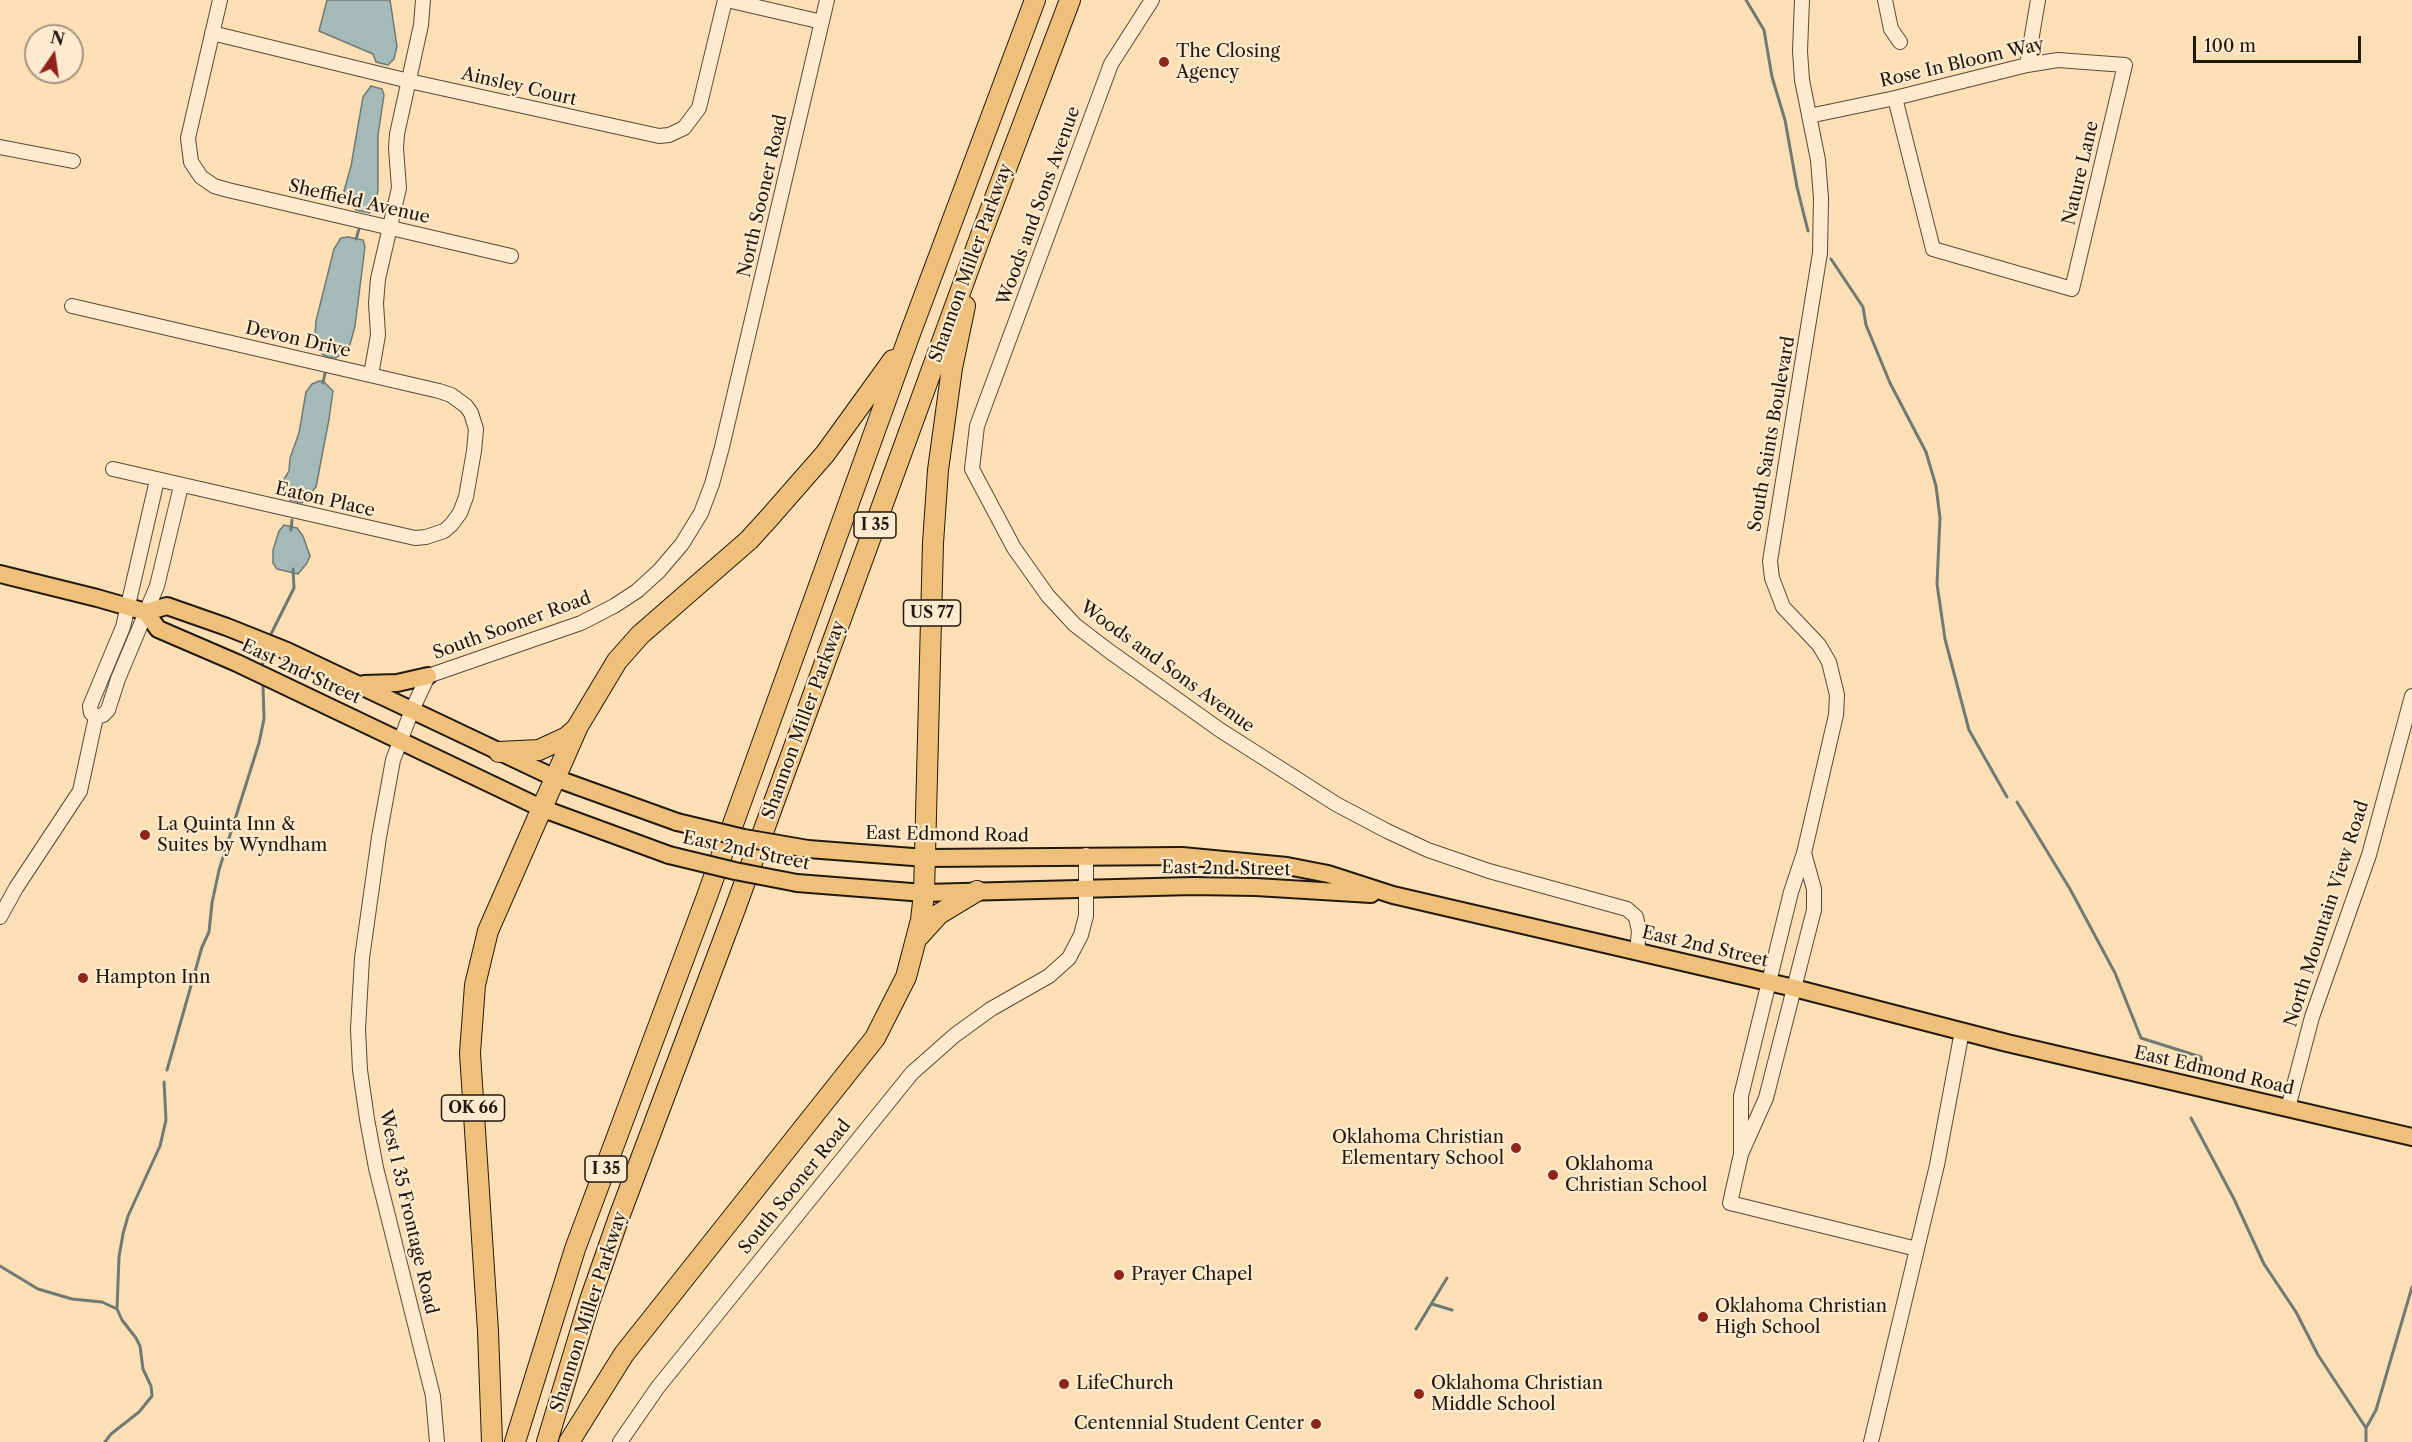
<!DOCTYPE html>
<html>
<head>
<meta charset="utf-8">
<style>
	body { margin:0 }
	#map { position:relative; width:2412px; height:1442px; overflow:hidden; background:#fcdfb5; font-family:"Libre Caslon Text",serif }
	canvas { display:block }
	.north { position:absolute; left:24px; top:24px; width:60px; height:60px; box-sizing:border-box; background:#fdeacf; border:2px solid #a59682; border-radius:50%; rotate:13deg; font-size:16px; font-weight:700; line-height:24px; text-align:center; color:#22190e }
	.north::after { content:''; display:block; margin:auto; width:21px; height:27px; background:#8f2418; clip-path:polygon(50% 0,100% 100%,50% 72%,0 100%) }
	.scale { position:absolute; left:2193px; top:36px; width:168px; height:27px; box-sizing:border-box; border:3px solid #22190e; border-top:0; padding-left:8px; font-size:18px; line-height:21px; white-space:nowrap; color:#22190e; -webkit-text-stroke:4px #fdeacf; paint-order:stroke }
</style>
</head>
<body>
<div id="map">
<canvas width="2412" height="1442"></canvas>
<div class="north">N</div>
<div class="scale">100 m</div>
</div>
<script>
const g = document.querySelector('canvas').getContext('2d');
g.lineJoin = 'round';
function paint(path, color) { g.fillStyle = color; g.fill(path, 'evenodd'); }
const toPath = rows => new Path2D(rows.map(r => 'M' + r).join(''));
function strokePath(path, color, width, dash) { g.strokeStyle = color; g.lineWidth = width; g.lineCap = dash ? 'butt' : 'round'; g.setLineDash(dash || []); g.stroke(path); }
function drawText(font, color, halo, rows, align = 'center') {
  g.font = font + ' "Libre Caslon Text",serif'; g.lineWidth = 4.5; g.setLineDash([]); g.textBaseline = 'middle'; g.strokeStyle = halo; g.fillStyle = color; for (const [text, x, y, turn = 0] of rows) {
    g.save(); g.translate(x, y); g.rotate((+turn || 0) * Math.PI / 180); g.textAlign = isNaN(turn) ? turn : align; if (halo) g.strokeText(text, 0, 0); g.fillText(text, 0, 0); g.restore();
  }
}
const water = toPath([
	[327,0,390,0,397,46,394,59,388,65,376,62,373,54,319,31,327,0],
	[371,86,382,89,384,95,378,135,378,190,376,201,370,213,356,210,346,201,344,191,351,166,363,97,371,86],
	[348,237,363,240,365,247,355,326,349,348,336,358,328,357,322,354,322,347,315,335,316,321,334,249,341,238,348,237],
	[319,381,323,381,333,391,329,419,316,487,302,503,290,500,283,481,289,471,290,458,299,433,306,392,312,384,319,381],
	[284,525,297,528,303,536,310,556,307,563,298,574,277,569,273,563,273,550,279,531,284,525]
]);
paint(water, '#a4bab9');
strokePath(water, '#707a75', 1.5);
strokePath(toPath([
	[1746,0,1764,30,1772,77,1785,120,1797,187,1808,231],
	[356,239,359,229],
	[1831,259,1863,307,1866,325,1890,383,1926,452,1936,486,1940,518,1937,584,1945,639,1969,730,2007,797],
	[323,383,325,373],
	[291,530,292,520],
	[271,634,294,588,293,569],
	[262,668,264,652],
	[2017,802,2070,889,2115,973,2141,1038,2201,1057,2202,1066],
	[167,1070,202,947,209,932,212,903,219,870,259,743,264,719,263,686],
	[2191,1118,2234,1199,2264,1264,2296,1312,2318,1355,2366,1428],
	[0,1266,38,1289,72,1299,102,1302,117,1309,122,1320,136,1338,140,1346,143,1369,151,1386,152,1396,139,1412,111,1434,105,1442],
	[1432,1304,1452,1310],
	[117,1309,119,1257,123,1234,128,1216,160,1146,166,1120,164,1082],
	[1416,1329,1447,1278],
	[2366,1442,2366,1428,2376,1410,2412,1287]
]), '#707a75', 3);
const minor = toPath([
	[220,0,188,138,191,162,201,177,214,186,228,190,511,256],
	[727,0,822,22],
	[1152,0,1111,64,977,426,972,469,1014,548,1048,596,1075,625,1109,651,1220,730,1336,804,1387,831,1428,850,1489,871,1627,909,1636,917,1639,931,1637,952],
	[1885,0,1891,29,1900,42],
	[212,33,409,81,659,136,669,135,684,128,699,108,725,0],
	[2027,65,2038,0],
	[1809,116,1895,98,2027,65,2058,60,2125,65,2072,289,1933,249,1895,98],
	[0,147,73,161],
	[72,306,439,391,451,395,466,406,471,413,476,429,474,451,466,497,460,513,451,525,444,531,426,537,415,538,113,469],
	[371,375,378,335,376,303,378,279,399,188,396,148,397,134,421,25,423,0],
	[96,717,103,715,108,710,118,679,157,586,181,486],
	[1804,853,1814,889,1814,910,1766,1098,1741,1154,1730,1203,1917,1249],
	[0,917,16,888,80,791,96,717,91,713,90,706,123,627,157,480],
	[2288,1108,2312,1017,2369,855,2412,696],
	[1741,1154,1741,1096,1791,892,1804,853,1836,715,1837,695,1829,662,1819,645,1783,607,1772,578,1770,561,1820,253,1821,198,1818,160,1802,80,1800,51,1802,0],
	[437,1442,433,1396,376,1168,367,1119,360,1070,358,1029,362,958,379,837,393,760,412,710,428,676,581,623,614,606,637,591,659,571,682,544,701,513,712,484,722,447,827,0],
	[620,1442,658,1387,912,1073,955,1035,991,1009,1049,976,1069,958,1081,935,1086,916,1086,855],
	[1871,1442,1937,1165,1962,1031]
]);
const major = toPath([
	[0,574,97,598,146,612,167,606,227,627,287,651,555,778,677,822],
	[146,612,158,629,237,663,541,808,669,855],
	[364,684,397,683,428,676],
	[808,849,926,858,1182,856,1287,866,1328,874,1393,895,1794,988,2007,1043,2412,1137],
	[797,883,924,893,1193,886,1256,887,1371,894]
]);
const highway = toPath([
	[499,752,539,750,567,737,577,728],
	[919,936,939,914,977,891],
	[492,1442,488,1331,470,1053,475,985,488,931,578,726,617,661,640,635,749,540,769,518,825,454,893,360],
	[515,1442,575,1249,706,899,908,339,1035,0],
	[547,1442,590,1300,619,1217,735,909,981,235,1070,0],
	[569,1442,624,1354,875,1038,906,977,921,920,924,893,933,543,938,470,952,368,965,306]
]);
strokePath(minor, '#584a38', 16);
strokePath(major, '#22190e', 20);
strokePath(highway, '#22190e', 22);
strokePath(minor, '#fdeacf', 14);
strokePath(major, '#eec07a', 16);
strokePath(highway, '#eec07a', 20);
const majorBridge = toPath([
	[677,822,744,838,808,849],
	[669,855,735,871,797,883]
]);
strokePath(majorBridge, '#22190e', 20, []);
strokePath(majorBridge, '#eec07a', 16);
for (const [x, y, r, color] of [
	[1164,62,6,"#8f2418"],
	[145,835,6,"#8f2418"],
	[83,978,6,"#8f2418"],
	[1516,1148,6,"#8f2418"],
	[1553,1175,6,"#8f2418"],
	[1119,1275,6,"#8f2418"],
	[1703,1317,6,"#8f2418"],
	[1064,1384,6,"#8f2418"],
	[1419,1394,6,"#8f2418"],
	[1316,1424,6,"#8f2418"]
]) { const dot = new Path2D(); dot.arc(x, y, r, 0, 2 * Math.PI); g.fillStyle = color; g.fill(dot); strokePath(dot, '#fdeacf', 2); }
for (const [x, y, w] of [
	[875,525,42],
	[932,613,57],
	[473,1108,63],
	[606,1169,42]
]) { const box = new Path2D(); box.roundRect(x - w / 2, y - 13, w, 26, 4.5); g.fillStyle = '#fdeacf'; g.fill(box); strokePath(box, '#22190e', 1.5); }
drawText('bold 16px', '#22190e', null, [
	["I 35",875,525],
	["US 77",932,613],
	["OK 66",473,1108],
	["I 35",606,1169]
]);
drawText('18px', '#22190e', '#fdeacf', [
	["The Closing",1176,52],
	["Agency",1176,73],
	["La Quinta Inn &",157,825],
	["Suites by Wyndham",157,846],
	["Hampton Inn",95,978],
	["Oklahoma Christian",1504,1138,"right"],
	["Elementary School",1504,1159,"right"],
	["Oklahoma",1565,1165],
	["Christian School",1565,1186],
	["Prayer Chapel",1131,1275],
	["Oklahoma Christian",1715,1307],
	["High School",1715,1328],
	["LifeChurch",1076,1384],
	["Oklahoma Christian",1431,1384],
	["Middle School",1431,1405],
	["Centennial Student Center",1304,1424,"right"]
], 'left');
drawText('18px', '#22190e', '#fdeacf', [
	["Rose In Bloom Way",1962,63,-13],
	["Ainsley Court",519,87,13],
	["Nature Lane",2081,173,-77],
	["North Sooner Road",763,196,-77],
	["Sheffield Avenue",359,202,13],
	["Woods and Sons Avenue",1039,206,-70],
	["Shannon Miller Parkway",971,263,-70],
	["Devon Drive",298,340,13],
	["South Saints Boulevard",1772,434,-80],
	["Eaton Place",325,500,13],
	["South Sooner Road",512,626,-20],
	["Woods and Sons Avenue",1167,667,36],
	["East 2nd Street",301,672,25],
	["Shannon Miller Parkway",804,720,-70],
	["East Edmond Road",947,835,1],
	["East 2nd Street",746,851,12],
	["East 2nd Street",1226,869,1],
	["North Mountain View Road",2327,914,-72],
	["East 2nd Street",1705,947,13],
	["East Edmond Road",2214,1071,13],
	["South Sooner Road",795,1187,-51],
	["West I 35 Frontage Road",408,1212,77],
	["Shannon Miller Parkway",589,1312,-72]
]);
</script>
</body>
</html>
